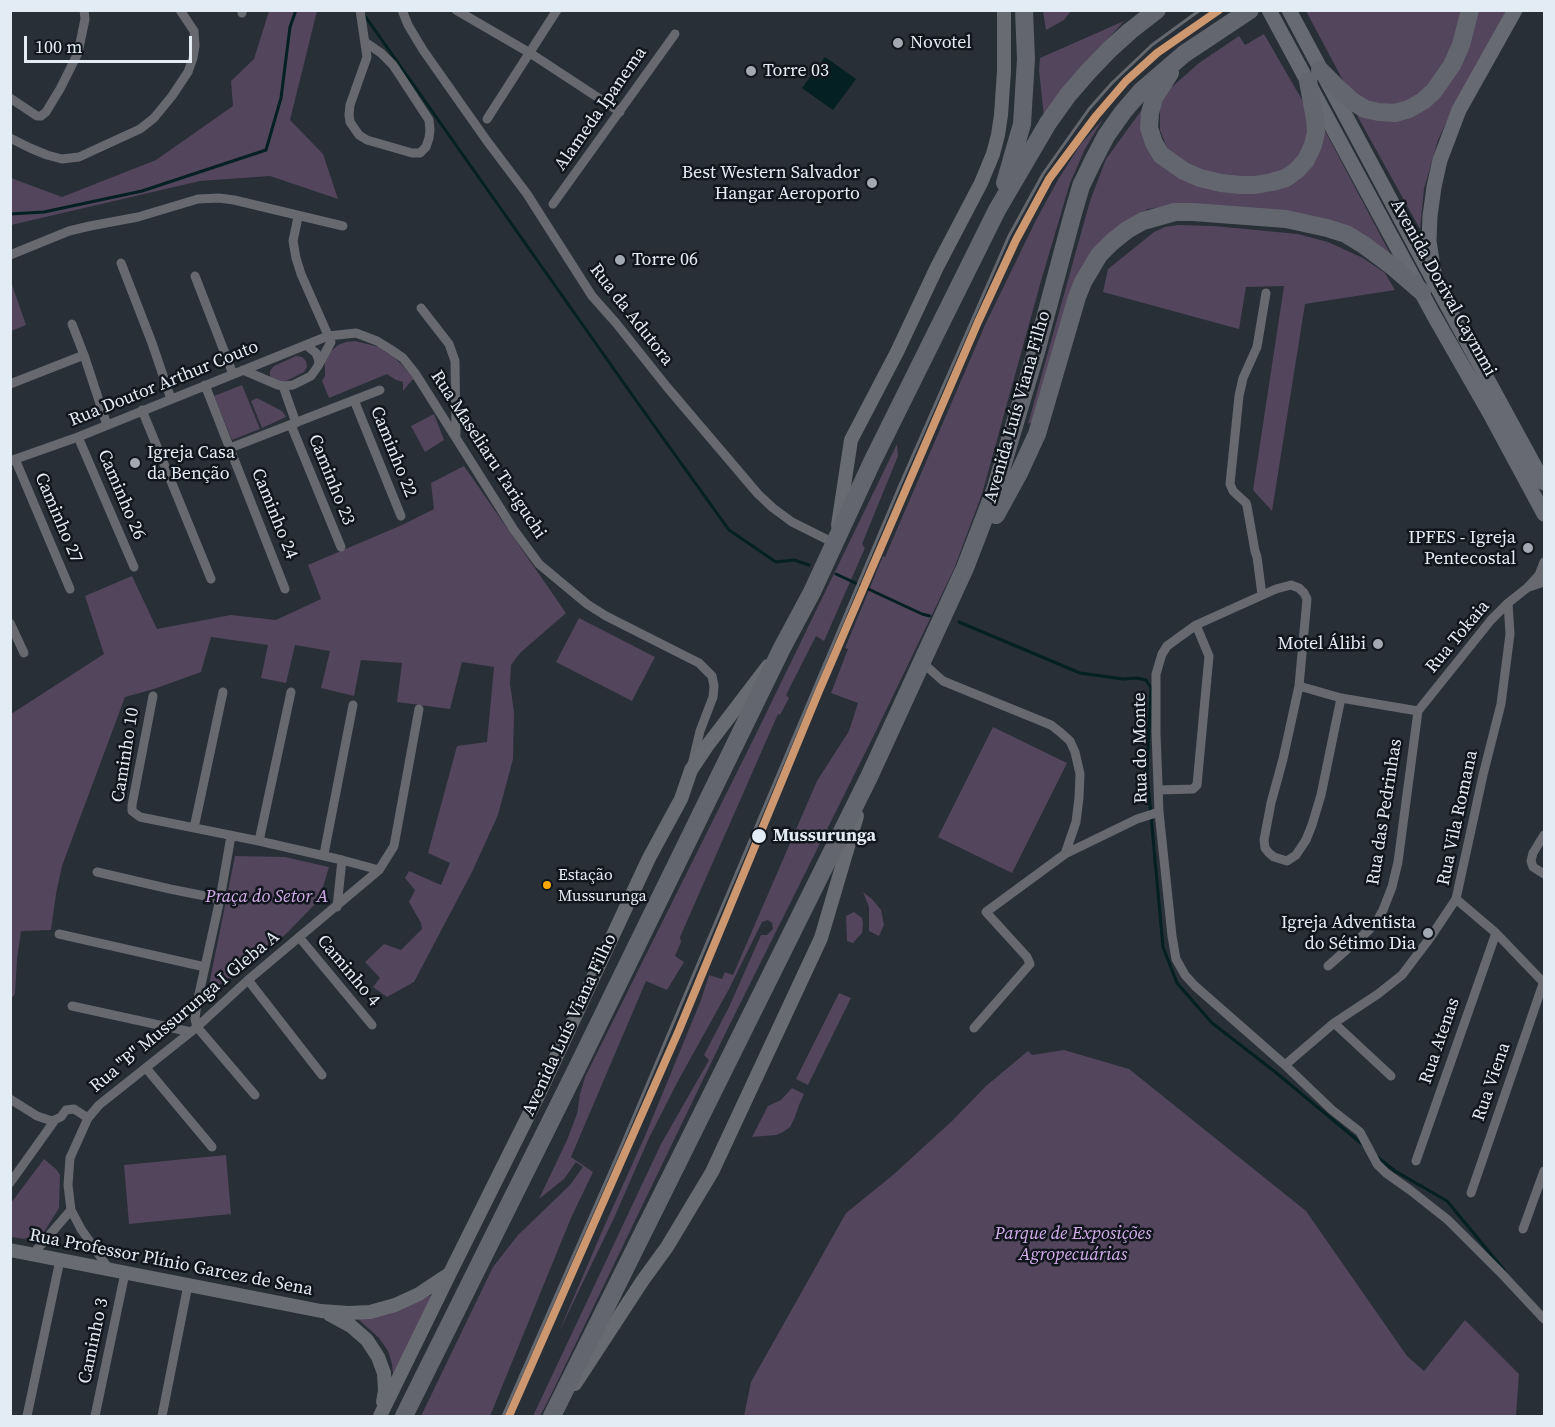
<!DOCTYPE html>
<html>
<head>
<meta charset="utf-8">
<style>
	body { margin:0 }
	#map { position:relative; width:1555px; height:1427px; overflow:hidden; background:#282f37; font-family:"Source Serif 4",serif }
	canvas { display:block }
	.frame { position:absolute; inset:0; border:12px solid #e3ebf5; pointer-events:none }
	.scale { position:absolute; left:24px; top:36px; width:168px; height:27px; box-sizing:border-box; border:3px solid #e3ebf5; border-top:0; padding-left:8px; font-size:18px; line-height:21px; white-space:nowrap; color:#e3ebf5; -webkit-text-stroke:4px #11161d; paint-order:stroke }
</style>
</head>
<body>
<div id="map">
<canvas width="1555" height="1427"></canvas>
<div class="frame"></div>
<div class="scale">100 m</div>
</div>
<script>
const g = document.querySelector('canvas').getContext('2d');
g.lineJoin = 'round';
function paint(path, color) { g.fillStyle = color; g.fill(path, 'evenodd'); }
const toPath = rows => new Path2D(rows.map(r => 'M' + r).join(''));
function strokePath(path, color, width, dash) { g.strokeStyle = color; g.lineWidth = width; g.lineCap = dash ? 'butt' : 'round'; g.setLineDash(dash || []); g.stroke(path); }
function drawText(font, color, halo, rows, align = 'center') {
  g.font = font + ' "Source Serif 4",serif'; g.lineWidth = 5; g.setLineDash([]); g.textBaseline = 'middle'; g.strokeStyle = halo; g.fillStyle = color; for (const [text, x, y, turn = 0] of rows) {
    g.save(); g.translate(x, y); g.rotate((+turn || 0) * Math.PI / 180); g.textAlign = isNaN(turn) ? turn : align; if (halo) g.strokeText(text, 0, 0); g.fillText(text, 0, 0); g.restore();
  }
}
paint(toPath([
	[269,11,317,11,290,120,323,154,338,199,270,176,200,181,11,225,11,178,62,197,156,160,233,106,231,81,254,59],
	[1043,11,1043,10,1071,11,1064,20,1046,30],
	[1306,11,1465,11,1461,31,1432,84,1411,102,1385,106,1364,101,1347,88],
	[1478,11,1508,11,1455,104,1438,140,1424,189,1420,229,1354,110,1406,118],
	[1124,21,1102,46,1044,117,1039,70,1040,58],
	[1264,34,1309,112,1309,139,1298,160,1280,175,1257,180,1208,176,1179,162,1167,148,1160,130,1160,105,1165,93,1199,63,1239,36,1245,45],
	[1146,104,1160,163,1273,188,1323,127,1393,259,1366,238,1182,204,1148,209,1127,221,1097,245,1033,421,1028,424,1090,201,1106,159],
	[1103,119,1085,149,1070,183,1041,281,982,494,954,569,877,729,728,1028,548,1401,540,1416,533,1416,661,1144,709,1060,704,1055,729,1007,761,935,767,935,773,929,772,923,768,920,762,922,729,989,678,1081,649,1138,614,1218,558,1334,603,1229,645,1136,701,1000,709,975,722,979,725,972,733,975,817,781,849,731,858,703,831,693,848,649,845,648,883,556,885,557,985,325,1036,220,1059,178,1080,145],
	[1178,225,1214,226,1298,234,1328,242,1363,258,1385,273,1395,290,1305,304,1272,511,1253,490,1284,286,1246,287,1239,329,1103,292,1108,269,1154,232,1165,227],
	[11,282,26,325,11,331,10,331],
	[355,341,379,347,391,354,416,379,412,380,403,391,403,382,396,380,387,374,329,398,322,381,325,376,325,362,330,352,338,345,346,342],
	[296,356,302,357,306,361,307,367,304,372,282,383,270,377,270,371,274,366],
	[242,385,260,429,232,440,214,396],
	[257,398,280,410,283,412,286,417,262,428,251,401],
	[434,414,444,440,425,452,411,426],
	[897,444,898,456,862,544,865,548,824,641,816,636,786,695,789,698,780,715,778,714,680,937,681,942,675,956,684,962,667,990,646,981,571,1157,593,1172,571,1218,490,1416,421,1416,493,1267,518,1235,570,1185,583,1167,576,1162,564,1179,539,1199,567,1140,577,1114,580,1094,585,1077,757,732],
	[464,466,566,613,520,653,511,665,510,684,514,712,513,759,498,815,472,872,414,982,387,997,373,987,380,978,365,962,384,944,401,950,422,929,421,923,409,902,415,890,405,878,409,871,441,885,450,863,428,853,457,746,487,742,494,667,462,662,450,709,397,702,402,663,361,660,354,696,321,688,330,651,295,645,286,683,261,678,268,645,211,637,201,672,154,689,125,697,62,866,56,894,51,930,21,931,17,959,15,994,11,999,11,714,104,654,85,596,132,576,157,629,231,615,276,620,321,599,308,565,402,525,434,509,431,483],
	[579,618,655,657,632,701,556,662],
	[993,727,1067,763,1012,873,938,837],
	[235,856,285,857,329,867,319,900,286,934,227,981,208,990],
	[863,892,872,899,881,910,884,925,879,936,869,931,869,907],
	[854,912,862,918,863,924,862,933,853,943,847,941,846,916],
	[839,993,851,998,808,1085,796,1079],
	[1064,1050,1129,1069,1306,1211,1407,1356,1424,1371,1465,1320,1519,1374,1516,1416,744,1416,751,1382,846,1213,893,1175,952,1121,986,1086,1028,1051,1032,1055],
	[792,1088,804,1094,799,1105,795,1117,790,1127,783,1132,776,1135,752,1137,768,1106,781,1100],
	[226,1155,231,1214,129,1224,124,1165],
	[44,1159,56,1169,60,1175,59,1208,44,1232,35,1236,24,1239,11,1237,11,1203],
	[434,1294,393,1374,392,1364,388,1351,379,1338,358,1319,409,1305]
]), '#52455c');
paint(toPath([
	[825,57,856,79,833,110,802,88]
]), '#042022');
strokePath(toPath([
	[365,16,635,399,729,530,776,562,794,560,809,565],
	[10,214,44,212,142,191,266,150,281,98,290,27,296,10],
	[836,574,922,614,930,616],
	[959,622,1080,673,1123,679,1137,678,1146,680,1151,688,1147,772,1163,947,1177,983,1212,1023,1274,1071,1362,1144],
	[1376,1156,1395,1171,1447,1201,1504,1270]
]), '#042022', 3);
strokePath(toPath([
	[360,10,367,57,350,105,349,115,350,122,359,135,367,140,412,153,420,153,426,147,429,138,430,130,429,120,393,65,381,53,365,42],
	[402,10,408,25,423,50,487,141,527,194,592,296,616,323,667,387,758,494,773,508,792,522,834,543],
	[456,10,530,53,620,112],
	[242,13,242,10],
	[10,98,37,116,41,116,46,112,60,89,78,53,85,19,84,10],
	[487,119,557,10],
	[10,138,30,148,47,155,62,159,79,157,140,129,154,118,172,96,188,72,193,58,195,46,194,31,180,10],
	[553,204,675,34],
	[298,217,293,241,296,258,301,274,331,342,318,366],
	[10,255,69,231,90,226,138,217,198,199,219,198,234,200,343,226],
	[121,263,152,343,171,399],
	[195,276,233,374],
	[421,308,449,344,455,361,456,434],
	[72,324,84,355,107,425],
	[243,370,278,385,283,386,293,385,311,376,318,366,319,361,316,353,306,345],
	[10,384,84,355],
	[205,385,285,589],
	[283,386,296,423],
	[354,400,401,516],
	[142,410,211,579],
	[291,425,341,547],
	[78,437,134,567],
	[230,448,380,390],
	[15,459,70,589],
	[10,461,78,437,328,336,356,333,377,341,390,349,403,358,415,373,514,530,539,564,587,604,606,616,699,663,712,676,714,686,713,697,700,731,692,765],
	[1529,587,1544,582],
	[1262,595,1257,557,1255,551,1247,506,1246,503,1233,491,1230,484,1239,396,1243,378,1257,347,1266,293],
	[10,623,24,653],
	[923,663,943,681,1051,725,1060,732,1070,741,1075,752,1080,774,1079,798,1076,822,1065,854],
	[1299,686,1283,759,1271,803,1264,840,1265,848,1269,853,1274,857,1287,861,1296,855,1306,840,1312,825,1321,795,1341,698],
	[153,696,132,805,132,811,140,817,259,841,342,860,337,907],
	[1418,711,1341,698,1299,686,1307,599,1304,593,1299,588,1291,585,1276,589,1196,625,1167,646,1162,654,1156,674,1156,733,1159,812,1172,936,1176,959,1185,975,1195,986,1285,1065,1332,1110,1360,1132,1377,1164,1386,1173,1410,1190,1448,1220,1500,1272,1544,1319],
	[1418,711,1491,620,1508,603,1527,588,1539,575,1544,562],
	[1159,790,1193,789,1197,785,1209,656,1196,625],
	[194,828,223,692],
	[1544,835,1533,853,1531,861,1533,867,1544,874],
	[231,836,220,899,197,1003,195,1019,197,1027,255,1095],
	[259,841,291,692],
	[324,854,353,705],
	[342,860,379,870],
	[97,872,170,889,220,899],
	[1456,899,1496,933,1544,983],
	[59,934,205,967],
	[299,937,372,1025],
	[1328,966,1369,930,1377,921,1383,910,1392,887,1398,862,1418,711],
	[248,980,322,1075],
	[72,1006,191,1032],
	[1334,1023,1391,1076],
	[974,1028,1030,964,1027,957,986,912,1065,854,1137,819,1159,812],
	[1285,1065,1334,1023,1378,994,1402,975,1430,938,1456,899,1483,775,1501,704,1510,634,1508,603],
	[146,1068,212,1147],
	[10,1099,37,1116,52,1121,61,1117,66,1110,74,1109,88,1118],
	[1416,1161,1496,933],
	[10,1183,55,1120],
	[1471,1193,1544,981],
	[1523,1229,1544,1171],
	[33,1254,71,1210],
	[109,1269,81,1229,71,1210,68,1185,70,1158,88,1118,99,1105,197,1027,248,980,379,870,394,846,419,709],
	[27,1416,60,1260],
	[95,1416,125,1273],
	[162,1416,188,1285]
]), '#67696f', 9);
strokePath(toPath([
	[838,525,851,440,897,352,937,267,981,183,993,154,998,135,1001,115,1004,71,1004,10],
	[10,1250,321,1311,348,1313,370,1312,395,1305,419,1294,446,1276],
	[329,1314,351,1326,367,1340,378,1357,384,1373,385,1391,383,1402],
	[575,1384,643,1280,667,1247,712,1172,821,938,857,816],
	[380,1416,450,1273,538,1096,649,858,681,799,691,770,707,746,768,666]
]), '#696b73', 14);
strokePath(toPath([
	[1269,10,1433,314,1489,412,1544,514],
	[1289,10,1436,285,1544,483],
	[1434,273,1429,241,1430,216,1434,187,1440,160,1459,110,1515,10]
]), '#676a72', 15);
strokePath(toPath([
	[1320,70,1340,90,1352,101,1365,109,1379,112,1395,113,1409,109,1423,101,1434,91,1452,65,1461,45,1470,10],
	[1170,73,1154,98,1150,113,1149,128,1154,143,1161,155,1184,171,1200,178,1221,183,1240,185,1255,185,1272,182,1286,178,1297,170,1306,160,1313,145,1316,132,1315,119,1308,81],
	[1005,183,1022,124,1026,59,1024,10],
	[996,515,1019,473,1037,434,1077,297,1083,282,1099,255,1112,242,1127,230,1143,221,1175,212,1193,212,1286,219,1327,228,1346,234,1364,245,1392,266,1422,292],
	[404,1416,576,1070,782,648,812,592,872,462,997,210,1048,123,1068,95,1087,73,1109,50,1130,31,1157,10],
	[552,1416,869,777,965,568,995,490,1036,352,1072,217,1081,186,1093,161,1106,136,1123,112,1141,91,1184,54,1250,10]
]), '#64666f', 18);
strokePath(toPath([
	[503,1416,620,1149,900,485,1009,236,1043,174,1089,109,1112,83,1152,45,1200,10]
]), '#64676d', 3);
strokePath(toPath([
	[509,1416,679,1030,819,691,978,322,1016,240,1049,179,1096,116,1126,81,1157,53,1219,10]
]), '#cd976f', 8);
for (const [x, y, r, color] of [
	[898,43,6,"#a2a9b2"],
	[751,71,6,"#a2a9b2"],
	[872,183,6,"#a2a9b2"],
	[620,260,6,"#a2a9b2"],
	[135,463,6,"#a2a9b2"],
	[1528,548,6,"#a2a9b2"],
	[1378,644,6,"#a2a9b2"],
	[759,836,8,"#e3ebf5"],
	[547,885,5,"#f7a600"],
	[1428,933,6,"#a2a9b2"]
]) { const dot = new Path2D(); dot.arc(x, y, r, 0, 2 * Math.PI); g.fillStyle = color; g.fill(dot); strokePath(dot, '#11161d', 2); }
drawText('16px', '#e3ebf5', '#11161d', [
	["Estação",558,876],
	["Mussurunga",558,897]
], 'left');
drawText('18px', '#e3ebf5', '#11161d', [
	["Novotel",910,43],
	["Torre 03",763,71],
	["Best Western Salvador",860,173,"right"],
	["Hangar Aeroporto",860,194,"right"],
	["Torre 06",632,260],
	["Igreja Casa",147,453],
	["da Benção",147,474],
	["IPFES - Igreja",1516,538,"right"],
	["Pentecostal",1516,559,"right"],
	["Motel Álibi",1366,644,"right"],
	["Igreja Adventista",1416,923,"right"],
	["do Sétimo Dia",1416,944,"right"]
], 'left');
drawText('18px', '#e3ebf5', '#11161d', [
	["Alameda Ipanema",601,109,-55],
	["Avenida Dorival Caymmi",1443,288,61],
	["Rua da Adutora",631,315,52],
	["Rua Doutor Arthur Couto",164,384,-22],
	["Avenida Luís Viana Filho",1018,407,-74],
	["Caminho 22",393,452,68],
	["Rua Maseliaru Tariguchi",488,455,57],
	["Caminho 23",331,480,68],
	["Caminho 26",121,495,67],
	["Caminho 24",274,514,68],
	["Caminho 27",58,518,67],
	["Rua Tokaia",1458,637,-50],
	["Rua do Monte",1141,748,-91],
	["Caminho 10",126,755,-81],
	["Rua das Pedrinhas",1385,812,-81],
	["Rua Vila Romana",1458,818,-78],
	["Caminho 4",348,971,50],
	["Rua \"B\" Mussurunga I Gleba A",185,1012,-40],
	["Avenida Luís Viana Filho",570,1025,-65],
	["Rua Atenas",1440,1041,-71],
	["Rua Viena",1492,1082,-71],
	["Rua Professor Plínio Garcez de Sena",171,1263,11],
	["Caminho 3",94,1341,-78]
]);
drawText('bold 18px', '#e3ebf5', '#11161d', [
	["Mussurunga",773,836]
], 'left');
drawText('italic 18px', '#d4aeeb', '#11161d', [
	["Praça do Setor A",267,897],
	["Parque de Exposições",1073,1234],
	["Agropecuárias",1073,1255]
]);
</script>
</body>
</html>
